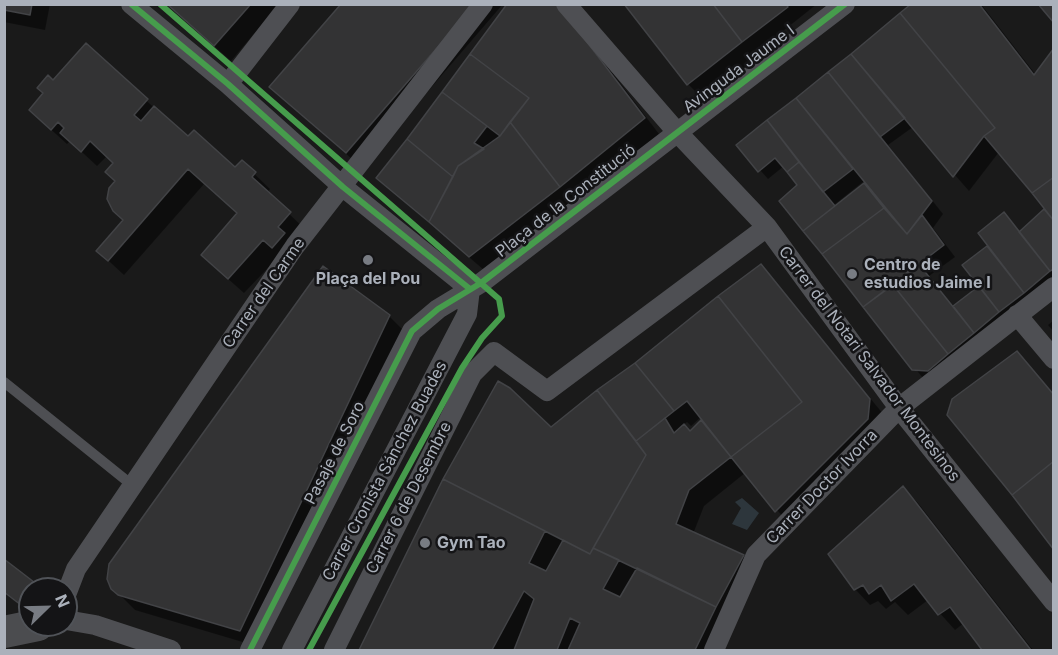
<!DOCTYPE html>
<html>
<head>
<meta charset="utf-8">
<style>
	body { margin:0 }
	#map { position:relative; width:1058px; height:655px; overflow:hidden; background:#1a1a1a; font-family:Inter,sans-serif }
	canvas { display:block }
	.frame { position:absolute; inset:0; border:6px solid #abb1bb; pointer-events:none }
	.north { position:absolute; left:18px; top:577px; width:60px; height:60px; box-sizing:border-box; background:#141416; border:2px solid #505358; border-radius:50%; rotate:67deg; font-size:16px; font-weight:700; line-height:24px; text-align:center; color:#abb1bb }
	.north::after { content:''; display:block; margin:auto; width:21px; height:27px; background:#787c83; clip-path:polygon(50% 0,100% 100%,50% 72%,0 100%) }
</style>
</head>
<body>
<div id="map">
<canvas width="1058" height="655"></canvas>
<div class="frame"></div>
<div class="north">N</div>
</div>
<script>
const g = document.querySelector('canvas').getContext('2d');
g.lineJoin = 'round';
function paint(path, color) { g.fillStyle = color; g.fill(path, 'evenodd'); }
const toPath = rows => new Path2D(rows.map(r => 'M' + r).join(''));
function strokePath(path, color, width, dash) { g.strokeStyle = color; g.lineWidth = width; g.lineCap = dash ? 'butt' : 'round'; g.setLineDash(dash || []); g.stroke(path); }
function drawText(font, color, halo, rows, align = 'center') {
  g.font = font + ' Inter,sans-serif'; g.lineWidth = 5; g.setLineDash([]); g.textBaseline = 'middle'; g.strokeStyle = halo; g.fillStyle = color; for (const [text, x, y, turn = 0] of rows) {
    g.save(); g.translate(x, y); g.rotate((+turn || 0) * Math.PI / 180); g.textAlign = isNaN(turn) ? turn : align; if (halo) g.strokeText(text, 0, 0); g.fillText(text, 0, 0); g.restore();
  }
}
paint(toPath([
	[742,498,759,513,747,530,732,524,741,508,735,502]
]), '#2d363c');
paint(toPath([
	[4,4,50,4,45,30,4,22],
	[167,4,279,4,231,61],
	[343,4,503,4,362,168,271,87],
	[560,4,659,134,485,271,378,178],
	[626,4,817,4,754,54,756,58,703,99,688,84],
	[913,4,981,4,1036,75,1054,51,1054,284,926,382,824,253,799,185,784,166,768,179,738,145,771,127,769,121],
	[913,127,969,191,999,152,1050,214,1020,233,1004,214,989,246,964,265,981,286,954,308,929,276,955,257,933,228,943,214,888,145],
	[864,181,870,188,836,207,834,205],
	[86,45,188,139,235,169,242,162,270,189,267,193,305,229,244,293,218,270,238,214,204,184,124,275,98,251,125,220,115,163,107,156,97,166,70,141,67,144,46,125,53,82],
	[761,266,884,415,791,526,745,473,704,506,693,534,743,557,758,572,718,650,361,650,445,479,551,429],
	[701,417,703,420,690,432,683,425,687,422,691,426],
	[389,316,404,331,256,646,135,610,113,588],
	[1054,320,1054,332,1048,325],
	[1017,353,1054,394,1054,548,949,415],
	[903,488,918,503,1033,650,983,650,964,623,955,630,928,600,908,615,895,602,886,609,878,601,870,605,855,589]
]), '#0007');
const building = toPath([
	[4,4,32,4,30,15,4,10,4,4],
	[167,4,251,4,214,46,167,4],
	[341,4,475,4,346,153,269,87,341,4],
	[507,4,558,4,645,118,560,187,510,122,529,98,470,54,507,4],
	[624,4,713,4,742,42,687,85,624,4],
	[713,4,786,4,788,7,742,42,713,4],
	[911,4,979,4,1034,75,1054,48,1054,177,1032,193,984,136,995,128,900,13,911,4],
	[1038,4,1054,4,1054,23,1038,4],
	[900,13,995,128,984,136,953,177,851,54,900,13],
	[86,43,148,99,134,115,141,121,154,106,188,136,194,130,235,167,242,160,256,172,252,177,291,212,278,227,285,233,272,248,263,240,228,279,201,255,237,213,188,169,108,261,96,251,123,220,113,211,107,199,109,188,115,181,105,172,113,163,90,141,81,152,60,133,64,128,58,122,51,130,29,110,43,93,37,88,48,75,53,80,86,43],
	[470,54,529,98,500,136,442,92,470,54],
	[851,54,905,118,880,137,828,72,851,54],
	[828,72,932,201,907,234,796,98,828,72],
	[442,92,487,126,474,143,484,149,458,166,453,177,407,139,442,92],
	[796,98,853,169,823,192,767,120,796,98],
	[767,120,799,162,787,172,775,158,758,172,736,145,767,120],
	[510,122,560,187,469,257,429,222,458,166,500,136,510,122],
	[407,139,453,177,429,222,376,178,407,139],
	[799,162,835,206,803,231,779,201,797,185,787,172,799,162],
	[1054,177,1054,221,1032,193,1054,177],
	[864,183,884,208,822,254,803,231,864,183],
	[884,208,907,234,922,215,944,245,863,307,822,254,884,208],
	[1044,209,1054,221,1054,269,1050,271,1019,232,1044,209],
	[1004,212,1050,271,1024,293,978,233,1004,212],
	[987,246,1024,293,999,312,962,265,987,246],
	[918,263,974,333,948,354,893,285,918,263],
	[761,264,870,399,868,419,775,512,731,457,802,402,718,296,761,264],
	[323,266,390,315,240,631,118,595,111,589,107,579,109,564,323,266],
	[893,285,948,354,928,371,912,370,863,307,893,285],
	[979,286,999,312,974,333,953,306,979,286],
	[718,296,802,402,731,457,687,401,674,411,635,363,718,296],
	[1017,351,1054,395,1054,461,1012,495,947,415,952,399,1017,351],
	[635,363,674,411,636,441,597,390,635,363],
	[498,381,510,388,551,427,597,390,646,455,590,554,443,479,498,381],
	[665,418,674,433,684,424,690,431,701,420,731,457,689,490,676,524,744,555,716,607,593,548,646,455,636,441,665,418],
	[1054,461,1054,550,1012,495,1054,461],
	[443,479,545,531,529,563,546,571,563,540,590,554,593,548,619,560,603,589,620,597,637,568,716,607,695,650,568,650,580,623,570,618,557,650,514,650,534,599,524,591,492,650,359,650,443,479],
	[903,486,1031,650,982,650,950,607,938,615,914,584,891,601,881,585,869,594,863,585,854,590,828,554,903,486],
	[4,559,43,589,30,589,30,612,4,592,4,559]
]);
paint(building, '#333334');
strokePath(building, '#424346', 1.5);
strokePath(toPath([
	[4,382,132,485]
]), '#4e4f53', 10);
strokePath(toPath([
	[131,4,228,84,343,187,470,289],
	[566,4,677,132,767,227,899,408,1054,602],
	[228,84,290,4],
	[1017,315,1054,359],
	[66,595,76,569,295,246,483,4],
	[66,620,95,625,171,650],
	[250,650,412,331,438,309,481,283,845,4],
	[292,650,467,314,470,289],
	[334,650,472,374,494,352,547,391,767,227],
	[714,650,756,555,899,408,1054,287]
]), '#4e4f53', 20);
strokePath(toPath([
	[4,632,38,625]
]), '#4b4c4f', 32);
strokePath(toPath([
	[131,4,228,84,343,187,470,289],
	[160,4,499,299,502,316,482,338,462,368,309,650],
	[250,650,412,331,438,309,481,283,845,4]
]), '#469c4c', 6);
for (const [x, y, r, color] of [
	[368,260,6,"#787c83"],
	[852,274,6,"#787c83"],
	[425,543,6,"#787c83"]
]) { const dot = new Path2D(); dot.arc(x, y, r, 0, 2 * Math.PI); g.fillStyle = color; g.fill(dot); strokePath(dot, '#141416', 2); }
drawText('16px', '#abb1bb', '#141416', [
	["Avinguda Jaume I",739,69,-37],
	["Plaça de la Constitució",566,201,-38],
	["Carrer del Carme",264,293,-55],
	["Carrer del Notari Salvador Montesinos",869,364,53],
	["Pasaje de Soro",335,453,-63],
	["Carrer Cronista Sánchez Buades",385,471,-62],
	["Carrer Doctor Ivorra",822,487,-46],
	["Carrer 6 de Desembre",409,498,-63]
]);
drawText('bold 16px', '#abb1bb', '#141416', [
	["Centro de",864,265],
	["estudios Jaime I",864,283],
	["Plaça del Pou",368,279,"center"],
	["Gym Tao",437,543]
], 'left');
</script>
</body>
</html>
